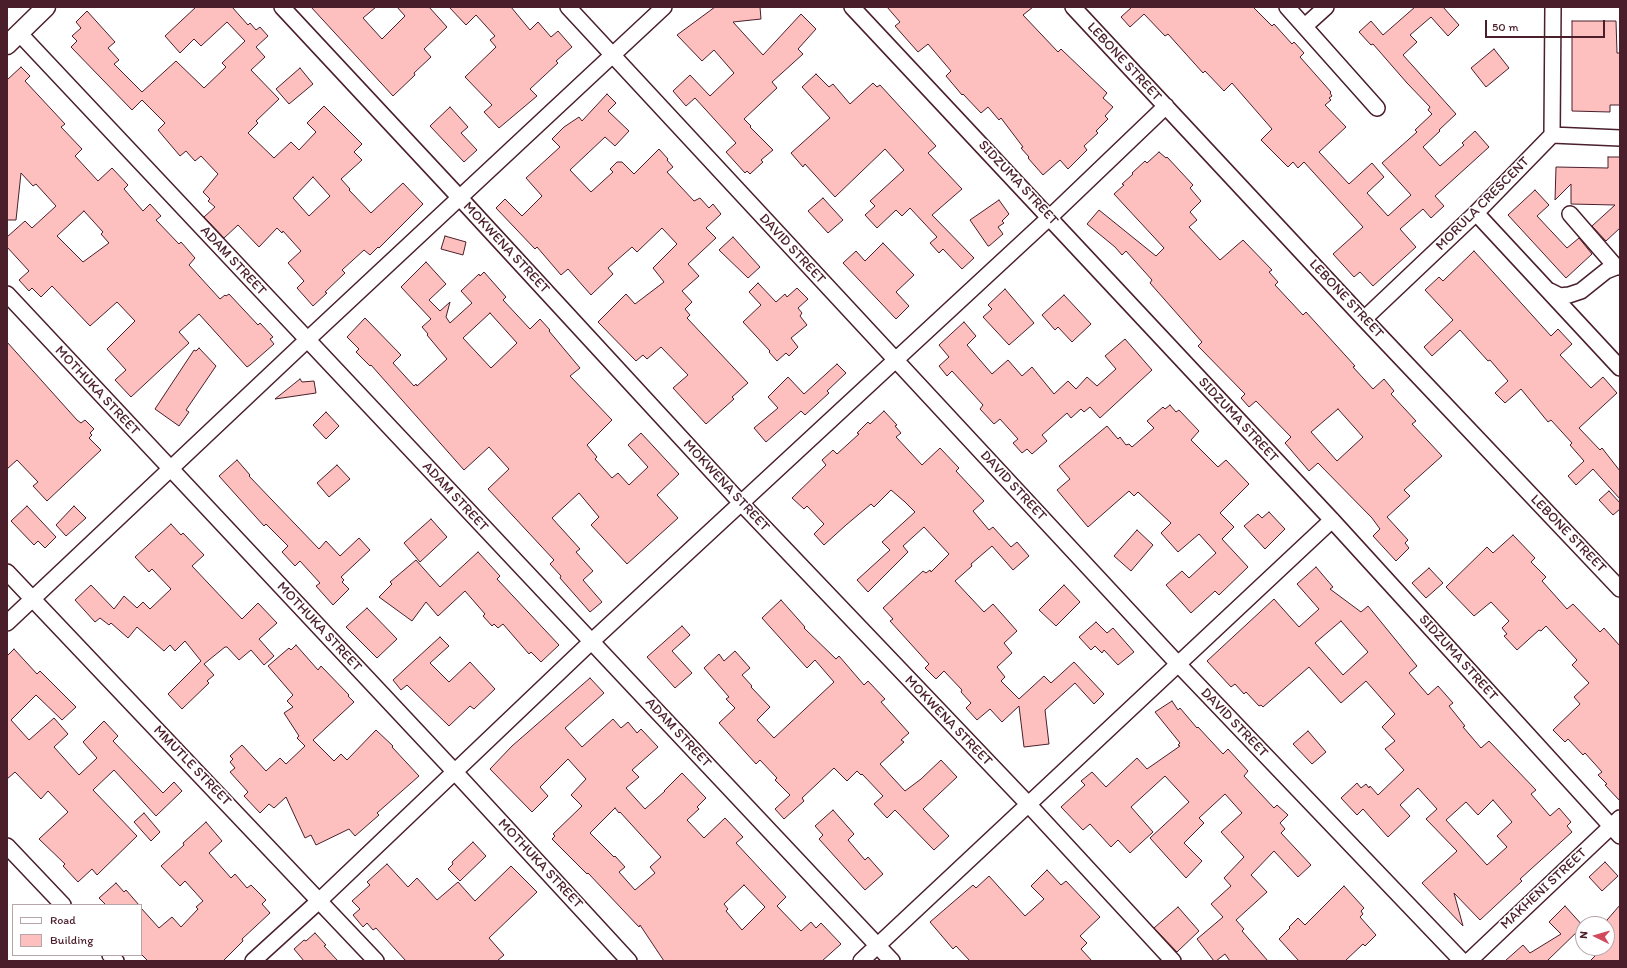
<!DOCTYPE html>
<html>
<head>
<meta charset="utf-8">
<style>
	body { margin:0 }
	#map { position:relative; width:1627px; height:968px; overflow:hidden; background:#fff; font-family:Itim,sans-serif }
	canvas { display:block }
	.frame { position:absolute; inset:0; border:8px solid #4a1f2b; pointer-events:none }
	.legend { position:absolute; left:12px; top:904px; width:130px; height:52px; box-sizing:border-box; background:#fff; border:1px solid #b7a5aa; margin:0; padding:5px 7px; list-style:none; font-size:12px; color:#4a1f2b }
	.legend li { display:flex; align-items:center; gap:8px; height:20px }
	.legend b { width:20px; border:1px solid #b7a5aa }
	.north { position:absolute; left:1575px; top:916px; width:40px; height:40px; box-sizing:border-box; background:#fff; border:1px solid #b7a5aa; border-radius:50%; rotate:275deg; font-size:11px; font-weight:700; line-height:16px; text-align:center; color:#4a1f2b }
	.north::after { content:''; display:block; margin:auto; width:14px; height:18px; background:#d1495b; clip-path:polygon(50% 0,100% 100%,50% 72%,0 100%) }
	.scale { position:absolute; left:1485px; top:20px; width:120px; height:18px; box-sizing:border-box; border:2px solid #4a1f2b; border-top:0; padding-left:5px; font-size:12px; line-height:14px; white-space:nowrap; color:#4a1f2b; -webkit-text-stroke:3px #fff; paint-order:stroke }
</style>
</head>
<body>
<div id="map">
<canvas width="1627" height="968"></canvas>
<div class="frame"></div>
<ul class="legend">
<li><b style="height:5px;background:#fff"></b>Road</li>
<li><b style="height:11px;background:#fdc0bf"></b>Building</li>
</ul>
<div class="north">N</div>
<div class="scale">50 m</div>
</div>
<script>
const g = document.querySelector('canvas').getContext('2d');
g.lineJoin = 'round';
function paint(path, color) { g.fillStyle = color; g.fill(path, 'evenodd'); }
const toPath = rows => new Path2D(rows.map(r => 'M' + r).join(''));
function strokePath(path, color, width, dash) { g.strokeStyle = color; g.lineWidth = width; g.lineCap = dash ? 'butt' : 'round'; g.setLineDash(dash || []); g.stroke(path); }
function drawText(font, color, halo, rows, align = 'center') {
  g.font = font + ' Itim,sans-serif'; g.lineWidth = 3.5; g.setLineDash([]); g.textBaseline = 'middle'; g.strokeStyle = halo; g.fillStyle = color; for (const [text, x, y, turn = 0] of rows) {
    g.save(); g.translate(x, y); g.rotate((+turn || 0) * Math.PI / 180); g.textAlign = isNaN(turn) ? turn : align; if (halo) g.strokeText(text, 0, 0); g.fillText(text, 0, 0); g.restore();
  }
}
const building = toPath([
	[196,7,232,7,248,25,250,23,256,30,260,27,268,36,256,47,265,57,251,70,279,99,256,121,258,123,248,133,274,158,291,142,299,150,316,132,307,123,324,106,362,144,354,152,362,160,341,179,350,189,349,190,371,213,403,183,423,204,379,248,378,247,370,255,364,250,342,270,345,273,325,292,327,293,313,306,297,288,304,281,288,263,301,251,283,231,282,233,277,228,259,247,238,225,224,238,204,217,215,207,208,201,210,199,203,192,218,174,201,156,195,161,186,151,180,156,158,130,165,123,142,100,132,110,71,47,77,41,72,36,81,28,76,22,87,11,115,42,108,48,119,60,114,64,142,92,176,61,204,88,226,67,222,63,245,41,227,22,201,46,194,39,180,53,165,36,196,7],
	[313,177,330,196,309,216,293,198,313,177],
	[311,7,376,7,363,18,382,39,405,16,397,7,429,7,447,27,424,49,431,57,414,73,415,75,393,96,311,7],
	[449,7,511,7,530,30,538,22,551,37,558,31,572,47,556,61,558,63,530,89,537,96,499,128,484,112,492,105,465,77,496,47,490,40,495,36,476,15,466,25,449,7],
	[715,7,760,7,761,19,733,22,763,55,801,14,816,29,798,49,803,54,772,82,777,88,744,119,751,126,750,127,773,150,761,160,763,162,750,174,747,171,745,173,726,152,736,143,695,98,686,106,673,91,690,75,710,96,734,73,714,50,702,61,677,35,715,7],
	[887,7,1033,7,1023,15,1058,52,1061,49,1107,93,1103,98,1113,107,1105,116,1108,119,1096,131,1098,133,1084,146,1087,150,1068,169,1060,160,1043,175,1028,158,1029,157,1021,148,1023,147,1001,118,999,120,988,107,981,113,963,94,962,95,957,89,946,76,951,71,928,44,918,52,895,26,900,22,887,7],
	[1132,7,1253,7,1272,26,1274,24,1292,44,1294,42,1304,53,1300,57,1331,92,1330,93,1332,96,1329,98,1331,100,1325,105,1346,127,1319,152,1349,184,1372,163,1384,177,1367,193,1388,216,1411,195,1382,163,1417,132,1415,130,1432,114,1428,110,1430,107,1407,83,1373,44,1371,45,1359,32,1371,21,1383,35,1415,7,1443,7,1459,25,1448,36,1431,17,1410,35,1417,42,1403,55,1456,114,1439,130,1440,131,1423,147,1440,166,1464,145,1462,143,1475,131,1489,147,1435,196,1444,206,1431,218,1423,209,1400,229,1416,247,1373,286,1360,272,1354,277,1333,254,1363,227,1304,162,1298,168,1293,162,1288,167,1261,140,1272,129,1232,83,1224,91,1205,71,1203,73,1168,34,1165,36,1144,14,1130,27,1121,17,1132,7],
	[1572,21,1616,21,1617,53,1620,53,1620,105,1610,105,1610,112,1572,111,1572,21],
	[1494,49,1509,68,1486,87,1471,68,1494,49],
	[21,67,30,76,25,81,65,124,61,127,82,149,75,156,98,181,112,168,128,185,124,189,143,211,150,204,161,216,156,220,179,244,181,242,195,258,189,265,220,299,225,295,226,296,229,294,258,325,260,323,273,337,270,339,274,344,250,365,247,367,199,314,179,332,189,343,131,397,115,380,126,370,107,349,135,321,117,302,90,326,52,286,41,297,32,288,29,291,19,280,29,271,7,247,7,237,25,221,32,228,56,206,36,184,33,186,21,173,16,220,7,220,7,80,21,67],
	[84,211,103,232,101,234,109,243,83,262,57,236,84,211],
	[300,68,313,84,289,104,276,89,300,68],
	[816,74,829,87,833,84,850,104,873,83,877,87,880,85,936,146,928,153,962,189,932,215,974,258,962,269,943,249,939,253,930,243,937,237,910,208,902,216,896,210,877,228,865,215,875,206,870,201,904,170,885,149,835,197,805,164,803,167,791,153,830,118,802,87,816,74],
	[607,94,616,103,608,111,629,131,615,146,605,137,570,170,591,192,613,172,610,169,617,162,622,162,634,174,659,149,668,159,667,160,673,167,667,172,694,201,700,198,709,208,713,204,721,214,706,228,716,238,688,264,699,276,682,291,692,302,685,309,690,315,687,318,748,383,732,397,734,399,706,424,673,388,688,375,661,347,647,359,643,355,636,361,598,322,626,294,635,304,664,282,653,268,677,244,662,228,637,252,632,247,608,268,613,274,591,295,568,269,561,275,537,247,535,249,496,208,505,199,522,216,542,196,526,178,560,147,552,139,564,127,579,117,582,121,607,94],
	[450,107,468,127,461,133,477,150,464,162,430,126,450,107],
	[1159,152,1166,158,1167,157,1193,185,1190,188,1201,201,1190,212,1197,220,1189,227,1220,260,1243,240,1272,270,1269,272,1278,282,1275,285,1303,315,1306,312,1355,366,1353,367,1373,389,1384,379,1394,391,1391,394,1416,421,1412,424,1442,456,1404,490,1410,496,1387,517,1408,540,1405,543,1409,548,1396,561,1373,536,1380,529,1372,518,1318,463,1309,471,1285,443,1291,437,1256,401,1249,407,1241,398,1245,394,1198,346,1202,342,1150,283,1152,280,1126,251,1122,255,1115,247,1087,224,1099,210,1156,256,1164,248,1114,194,1124,185,1122,184,1133,174,1132,173,1145,161,1147,163,1159,152],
	[1338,409,1363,437,1337,461,1311,432,1338,409],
	[1608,157,1620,157,1620,228,1606,241,1592,226,1615,205,1571,204,1571,184,1555,200,1556,167,1608,168,1608,157],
	[1535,190,1549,205,1537,216,1567,248,1579,238,1592,254,1566,278,1508,215,1535,190],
	[823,198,843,220,828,233,808,211,823,198],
	[999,200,1009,214,1002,221,1004,223,998,227,1003,234,989,246,988,246,970,220,999,200],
	[445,236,466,242,463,255,441,249,445,236],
	[733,237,760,267,748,278,719,250,733,237],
	[883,243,914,275,896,292,909,306,896,319,843,263,856,251,865,261,883,243],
	[1474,251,1551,336,1558,329,1572,344,1560,355,1591,388,1603,377,1617,393,1579,428,1600,450,1602,448,1620,471,1620,499,1593,469,1576,485,1568,476,1584,461,1570,445,1572,443,1551,420,1548,422,1521,389,1505,403,1495,393,1508,381,1490,360,1488,361,1460,330,1432,356,1424,347,1453,320,1425,290,1439,277,1443,281,1474,251],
	[426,262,446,284,429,300,440,311,450,302,446,317,450,323,472,303,461,291,479,274,480,276,484,272,506,297,503,300,530,329,540,319,550,330,549,331,580,368,570,376,612,420,587,445,597,457,595,459,612,478,618,473,629,485,648,467,628,445,641,433,679,474,657,495,678,518,627,564,591,525,599,517,579,493,552,518,580,549,576,552,593,571,583,580,602,602,590,612,560,578,561,576,550,564,554,560,488,489,509,469,489,447,464,470,371,365,370,366,356,352,359,349,347,337,365,318,401,355,393,363,414,386,416,384,417,386,447,359,427,335,428,334,422,327,431,319,401,287,426,262],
	[490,313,517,343,491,368,463,338,490,313],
	[758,283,776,302,785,294,787,297,797,288,808,299,798,308,802,313,800,316,807,325,791,338,798,347,789,356,786,353,777,361,769,352,770,351,743,322,761,305,749,292,758,283],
	[1005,289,1034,323,1009,345,983,317,992,309,988,305,1005,289],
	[1064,295,1091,324,1072,342,1058,327,1055,330,1042,315,1064,295],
	[964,322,976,336,967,345,992,374,1008,360,1022,376,1032,367,1054,394,1068,381,1076,389,1087,377,1097,386,1116,369,1105,356,1125,339,1152,370,1100,418,1090,407,1084,412,1081,409,1071,418,1067,413,1042,435,1047,441,1032,454,1027,449,1022,453,1013,443,1018,439,1000,419,994,424,980,409,983,405,952,371,947,376,939,366,949,357,939,345,964,322],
	[7,342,77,420,81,423,85,420,94,429,90,433,92,435,89,438,101,450,47,501,33,486,38,482,17,460,7,469,7,342],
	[199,348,216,366,186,410,189,412,179,426,155,409,194,350,196,351,199,348],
	[837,364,846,373,827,391,829,393,805,415,801,411,766,442,754,428,778,408,768,397,788,377,804,394,837,364],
	[300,379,302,382,314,381,316,393,275,399,300,379],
	[1170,405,1176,412,1179,410,1199,431,1191,440,1218,467,1226,460,1249,484,1220,513,1234,527,1222,539,1248,567,1219,595,1215,591,1191,613,1166,585,1182,571,1189,578,1216,553,1199,534,1178,552,1161,533,1171,523,1138,492,1134,496,1129,491,1088,527,1057,490,1070,479,1059,466,1107,426,1118,439,1120,437,1126,445,1129,444,1132,447,1154,428,1147,421,1163,407,1165,409,1170,405],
	[884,411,897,425,895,426,901,433,896,437,922,465,940,448,959,468,956,471,984,501,973,511,989,530,993,527,1011,547,1017,542,1029,556,1013,570,992,546,971,564,972,566,955,581,984,612,993,604,1017,631,1004,643,1012,653,997,667,1005,677,1001,681,1019,699,1044,676,1051,683,1074,662,1104,694,1094,704,1075,683,1045,710,1049,744,1024,747,1019,706,1002,722,990,709,977,720,966,708,971,703,961,692,962,690,944,671,936,679,925,668,929,664,890,621,893,619,883,608,923,571,926,573,930,570,931,572,949,554,924,527,903,546,908,552,868,592,857,580,890,550,882,542,915,512,905,502,891,490,874,507,871,504,846,525,824,545,814,534,824,524,807,506,804,509,792,498,826,465,822,460,833,450,837,454,859,434,857,433,868,422,870,424,884,411],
	[326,412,339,426,326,439,313,425,326,412],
	[237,460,250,475,249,476,319,549,326,541,340,556,359,538,370,550,341,577,344,580,342,582,349,589,333,605,316,586,320,583,300,561,295,566,282,552,288,546,266,524,264,526,219,476,237,460],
	[337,465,350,479,329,497,317,483,337,465],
	[1609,491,1620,503,1620,509,1613,515,1599,500,1609,491],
	[27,506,56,537,45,548,38,541,34,545,11,521,27,506],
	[74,506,86,518,66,536,56,525,74,506],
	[1269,512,1285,529,1265,549,1244,526,1258,514,1262,518,1269,512],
	[431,519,447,537,420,562,404,543,431,519],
	[171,524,181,535,183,533,204,555,192,566,242,619,258,603,277,623,259,639,274,656,264,665,251,650,239,660,227,647,225,647,204,664,214,675,207,681,209,683,182,709,168,694,201,661,185,641,175,651,170,645,164,651,137,627,128,638,111,623,109,625,100,618,95,622,75,600,91,585,114,609,124,596,137,608,143,602,150,609,171,589,152,569,149,572,135,557,171,524],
	[1137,530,1153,545,1131,571,1114,556,1137,530],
	[1513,535,1535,558,1531,562,1546,577,1542,581,1567,609,1573,604,1600,632,1604,628,1620,646,1620,801,1605,785,1607,784,1598,775,1602,772,1585,753,1583,755,1568,739,1565,742,1553,730,1580,704,1574,697,1589,683,1572,665,1577,660,1546,626,1541,631,1539,630,1517,650,1504,636,1507,634,1502,628,1509,621,1491,602,1474,616,1446,587,1487,547,1493,553,1513,535],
	[478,552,500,576,497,579,559,645,541,662,531,652,529,654,503,624,498,628,494,624,492,626,483,616,485,614,465,591,438,616,426,602,412,621,379,597,392,584,390,582,416,560,440,587,478,552],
	[1316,567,1333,587,1330,589,1361,612,1368,606,1417,666,1409,673,1428,695,1438,686,1453,703,1449,706,1465,726,1463,727,1481,748,1489,741,1536,790,1531,794,1550,816,1559,808,1571,822,1567,826,1572,832,1520,879,1522,881,1480,920,1454,893,1463,926,1422,883,1457,851,1426,819,1437,809,1418,788,1400,805,1410,816,1388,837,1363,809,1357,815,1341,798,1357,783,1361,788,1366,784,1369,788,1370,786,1378,795,1404,770,1385,749,1395,741,1382,727,1395,714,1366,681,1341,703,1309,667,1263,707,1261,705,1259,706,1246,692,1244,694,1235,684,1231,687,1207,661,1274,599,1299,627,1319,609,1297,584,1316,567],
	[1341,621,1368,652,1343,675,1315,643,1341,621],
	[1493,800,1512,822,1497,836,1507,847,1487,865,1446,820,1466,802,1478,815,1493,800],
	[1429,568,1443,583,1426,598,1412,583,1429,568],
	[1064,585,1080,602,1056,626,1039,610,1064,585],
	[781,600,805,627,804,628,836,659,839,656,864,685,868,681,885,699,881,702,909,733,901,740,904,742,880,764,905,791,921,779,941,760,957,777,923,809,949,836,934,850,895,810,887,818,874,804,883,796,862,774,861,775,857,771,847,781,834,768,802,798,804,801,784,819,775,809,790,795,775,780,777,778,760,760,756,764,719,723,735,708,726,699,729,697,704,668,719,654,724,661,735,651,750,668,742,675,752,686,751,687,770,707,757,720,774,738,834,682,815,660,807,668,762,618,781,600],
	[367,608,397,639,377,658,346,627,367,608],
	[1096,622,1107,633,1113,628,1134,652,1118,665,1104,650,1102,653,1095,646,1091,650,1079,637,1096,622],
	[682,626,690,635,672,651,692,673,675,688,647,657,682,626],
	[440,637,449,646,430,663,449,682,470,662,495,689,474,709,470,706,449,726,407,685,401,690,393,680,440,637],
	[296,645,318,670,321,666,349,695,348,696,354,702,313,740,334,761,341,754,347,760,376,730,393,746,392,747,419,776,377,813,379,815,355,836,349,829,316,845,311,835,305,838,286,797,274,808,269,804,260,813,244,796,248,792,230,772,235,768,230,762,233,759,230,756,242,745,266,771,280,758,286,764,305,746,297,738,299,736,284,713,293,707,287,701,293,695,268,666,289,648,291,650,296,645],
	[14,649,37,674,40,671,76,707,62,720,36,695,11,720,29,740,54,718,68,734,54,747,79,775,97,758,83,742,104,721,118,736,113,741,163,793,174,782,182,791,156,816,114,770,93,790,137,836,97,875,92,869,78,882,63,866,65,864,39,839,68,812,48,791,41,799,15,772,7,779,7,656,14,649],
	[590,678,604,693,565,728,582,747,613,719,621,728,628,722,637,733,641,729,658,747,632,770,639,777,626,788,645,809,665,791,664,791,682,773,706,798,697,807,699,809,687,820,704,838,725,818,743,837,736,843,786,897,777,906,801,931,811,922,816,928,821,923,841,944,822,961,664,961,640,925,639,927,588,873,587,874,552,839,555,836,553,834,582,806,571,795,586,779,568,759,540,787,548,796,532,812,490,769,512,746,590,678],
	[615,808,619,813,620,812,661,857,650,867,655,873,635,890,619,872,625,867,615,856,614,857,590,833,615,808],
	[744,885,765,907,742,930,726,911,728,909,724,904,744,885],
	[1172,701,1178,710,1180,708,1197,728,1198,727,1223,754,1228,749,1248,771,1244,776,1274,808,1277,805,1288,815,1280,823,1285,829,1281,833,1311,865,1298,877,1274,851,1251,875,1267,892,1236,920,1244,929,1242,931,1268,961,1230,961,1225,954,1216,961,1214,961,1197,939,1223,917,1211,904,1231,886,1224,878,1244,857,1221,832,1242,813,1225,794,1199,818,1204,823,1184,843,1202,861,1186,878,1150,838,1189,802,1165,776,1131,807,1153,832,1130,853,1118,840,1111,847,1090,824,1083,830,1061,807,1085,785,1081,781,1092,772,1106,787,1137,758,1147,769,1180,746,1178,745,1180,743,1155,712,1172,701],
	[1308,731,1326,752,1312,764,1293,744,1308,731],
	[833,810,854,834,848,840,865,860,868,857,883,874,865,890,819,839,823,835,815,826,833,810],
	[144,813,160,832,151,841,134,822,144,813],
	[206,822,222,841,209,853,231,878,235,874,247,888,251,885,266,900,262,904,270,913,242,939,243,941,223,961,148,961,141,954,141,908,159,928,172,917,181,927,198,909,196,907,203,901,185,881,180,886,161,866,184,845,183,843,206,822],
	[473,842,486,856,460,881,448,869,453,864,452,862,473,842],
	[1605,862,1618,876,1602,891,1589,877,1605,862],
	[387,864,408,887,417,878,437,900,458,882,475,901,511,866,537,892,489,938,504,955,497,961,406,961,376,928,373,930,367,923,363,927,353,915,360,909,352,901,370,885,367,882,387,864],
	[1047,870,1061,885,1066,881,1100,917,1080,936,1087,943,1081,949,1092,961,970,961,956,946,953,949,930,922,973,885,976,888,989,876,1025,916,1044,899,1031,886,1047,870],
	[116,883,124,892,126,890,139,905,106,905,99,898,116,883],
	[1344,886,1364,908,1361,911,1363,914,1360,917,1376,935,1365,946,1363,944,1345,961,1299,961,1279,939,1290,928,1289,927,1298,918,1305,925,1344,886],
	[1620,905,1620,961,1590,961,1603,948,1607,948,1607,944,1614,938,1607,932,1607,920,1620,905],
	[1565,906,1583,926,1547,961,1505,961,1523,945,1530,953,1561,934,1549,922,1565,906],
	[1178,907,1199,931,1177,952,1154,928,1178,907],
	[315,933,326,945,324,946,338,961,304,961,294,949,304,940,306,941,315,933]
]);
paint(building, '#fdc0bf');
strokePath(building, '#4a1f2b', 1);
const minor = toPath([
	[282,7,460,198,741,503,1029,805,1173,961],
	[568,7,1178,664,1462,961],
	[852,7,1332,520,1620,836],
	[1073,7,1364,319,1620,589],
	[1287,7,1377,108],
	[1305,26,1326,7],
	[19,33,892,961],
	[1552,135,1553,7],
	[1476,213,1620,368],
	[1570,214,1616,267],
	[1550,291,1560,296,1569,295,1581,291,1606,271,1616,267,1620,267],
	[7,294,454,771,629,961],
	[1364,319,1476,213,1552,135,1620,138],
	[7,572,376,961],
	[7,623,307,340,664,7],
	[7,846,63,905],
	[110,955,116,961],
	[253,961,320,900,592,641,1050,217,1166,106],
	[861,961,1332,520],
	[1469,961,1620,818]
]);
const tertiary = toPath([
	[7,45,46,7]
]);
strokePath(minor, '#4a1f2b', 18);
strokePath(tertiary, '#4a1f2b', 21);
strokePath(minor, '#fff', 15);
strokePath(tertiary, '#fff', 18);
drawText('14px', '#4a1f2b', '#fff', [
	["LEBONE STREET",1124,62,47],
	["SIDZUMA STREET",1018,183,47],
	["MORULA CRESCENT",1483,204,-45],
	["MOKWENA STREET",506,248,47],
	["DAVID STREET",792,249,47],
	["ADAM STREET",233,261,47],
	["LEBONE STREET",1346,299,47],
	["MOTHUKA STREET",97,391,47],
	["SIDZUMA STREET",1238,420,47],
	["MOKWENA STREET",726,486,47],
	["DAVID STREET",1013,486,47],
	["ADAM STREET",455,497,47],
	["LEBONE STREET",1568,534,46],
	["MOTHUKA STREET",319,627,47],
	["SIDZUMA STREET",1458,658,48],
	["MOKWENA STREET",948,721,46],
	["DAVID STREET",1234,723,46],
	["ADAM STREET",678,733,47],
	["MMUTLE STREET",192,766,46],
	["MOTHUKA STREET",540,864,47],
	["MAKHENI STREET",1544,889,-43]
]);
</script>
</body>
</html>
